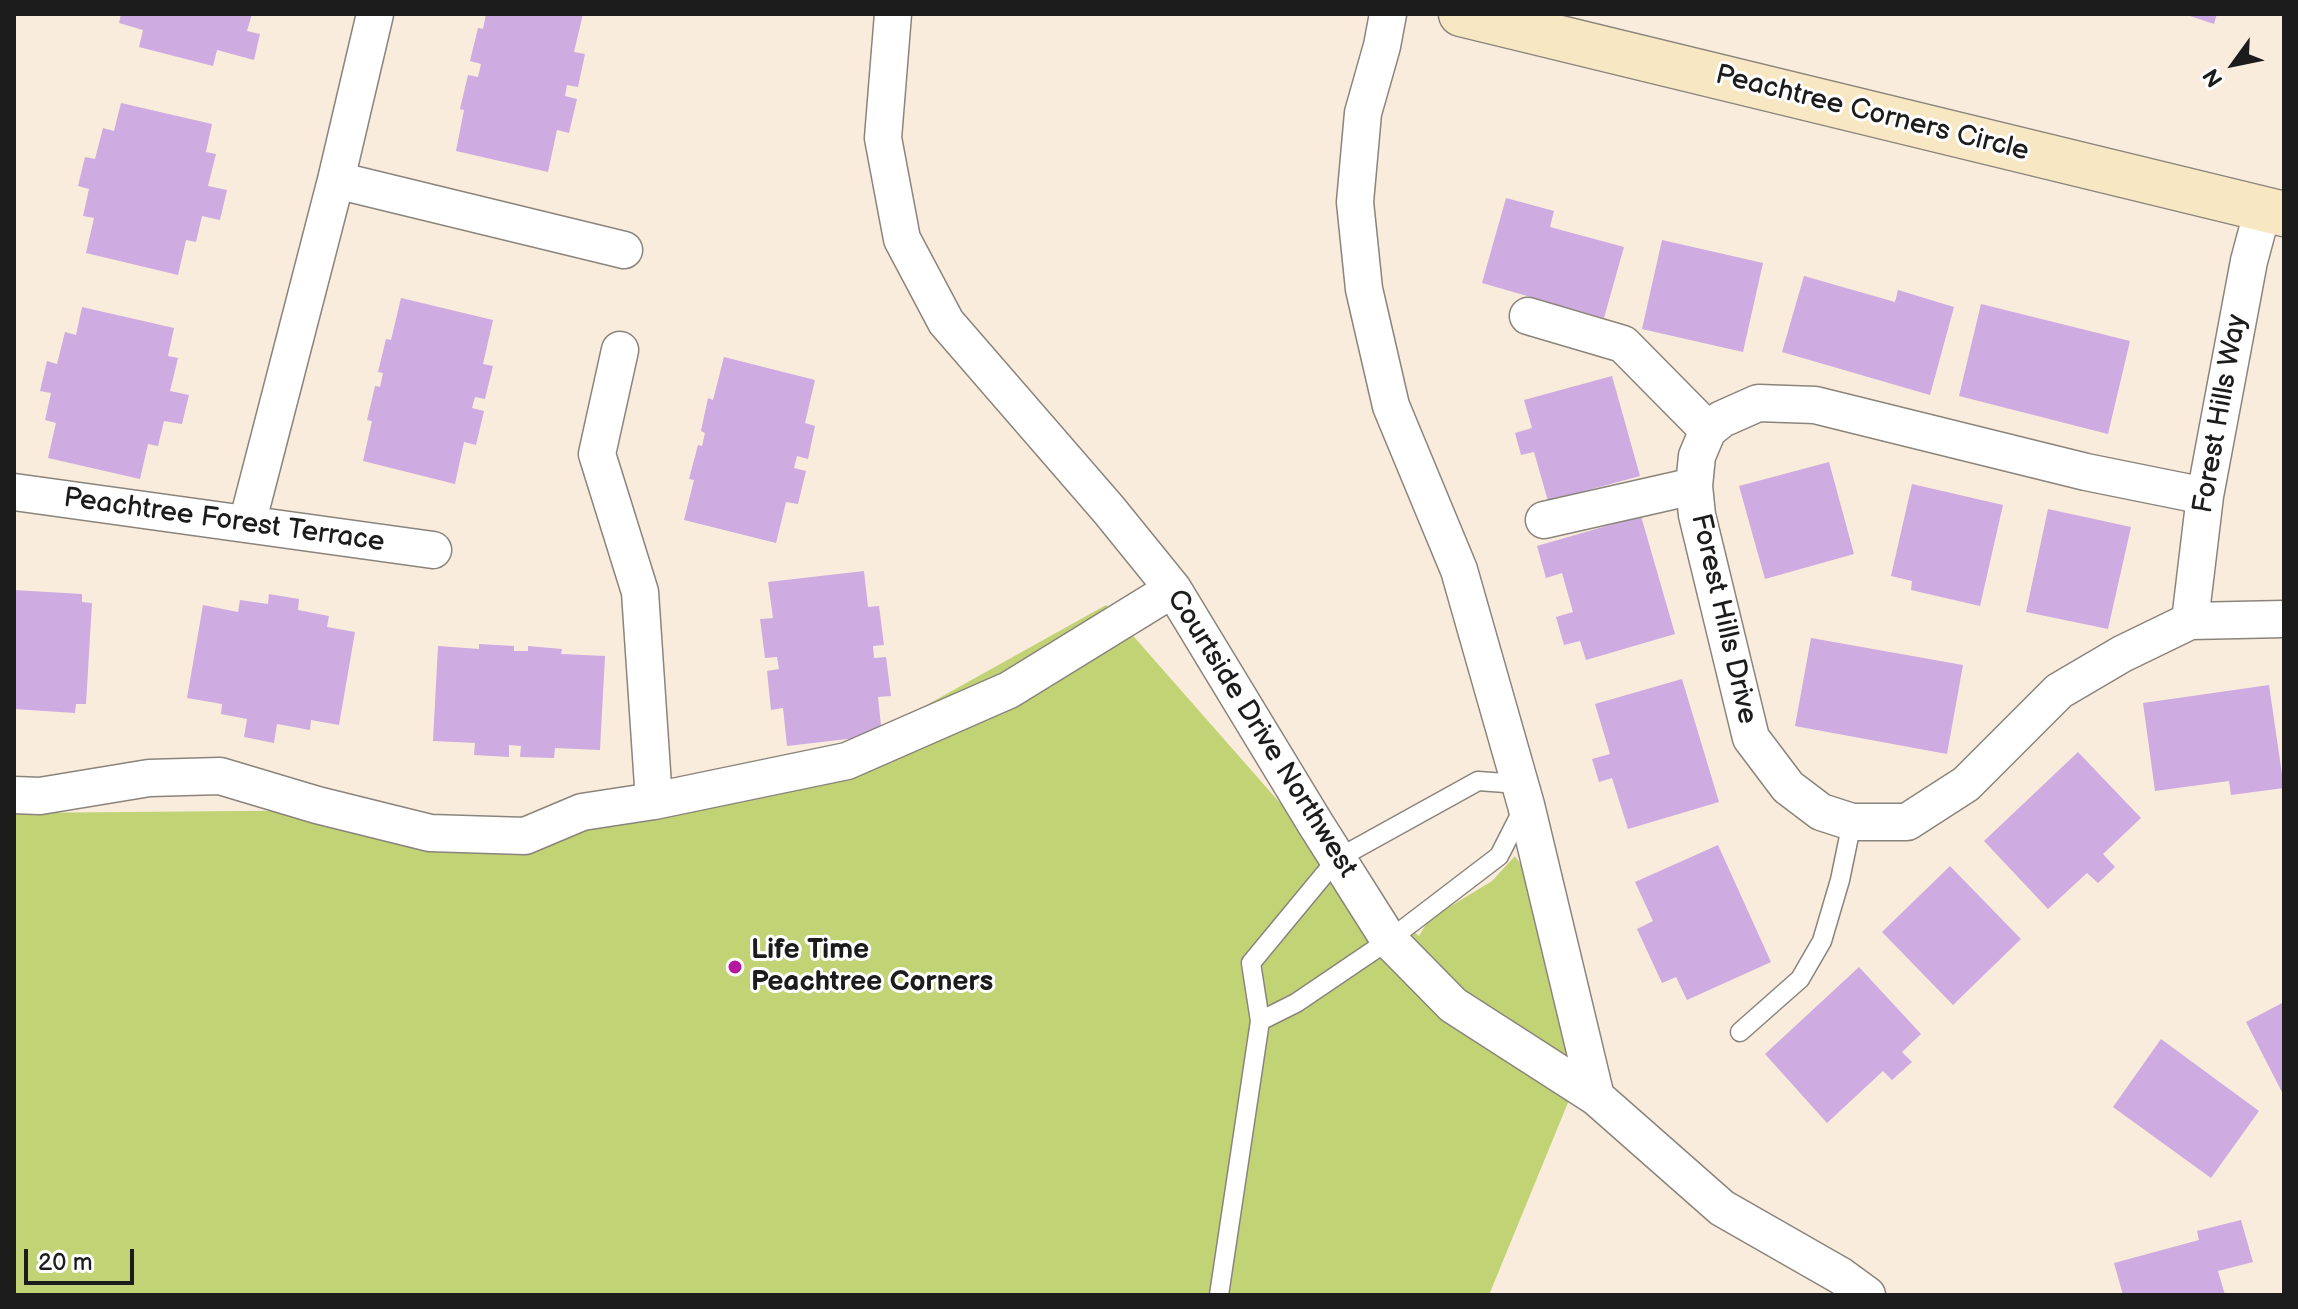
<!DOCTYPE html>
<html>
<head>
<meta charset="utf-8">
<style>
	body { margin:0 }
	#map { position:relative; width:2298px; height:1309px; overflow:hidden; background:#f9ecdc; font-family:"Balsamiq Sans",sans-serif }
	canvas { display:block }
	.frame { position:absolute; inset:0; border:16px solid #1c1c1c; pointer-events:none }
	.north { position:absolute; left:2194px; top:24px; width:80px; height:80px; -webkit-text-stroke:6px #fff; paint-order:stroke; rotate:237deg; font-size:22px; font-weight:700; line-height:32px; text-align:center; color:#1c1c1c }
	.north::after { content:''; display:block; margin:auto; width:28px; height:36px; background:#1c1c1c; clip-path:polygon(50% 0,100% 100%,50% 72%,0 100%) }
	.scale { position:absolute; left:24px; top:1249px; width:110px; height:36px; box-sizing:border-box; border:4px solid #1c1c1c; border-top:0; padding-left:10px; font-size:24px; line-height:28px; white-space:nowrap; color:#1c1c1c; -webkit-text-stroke:6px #fff; paint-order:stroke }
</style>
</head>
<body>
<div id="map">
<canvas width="2298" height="1309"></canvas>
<div class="frame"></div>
<div class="north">N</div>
<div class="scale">20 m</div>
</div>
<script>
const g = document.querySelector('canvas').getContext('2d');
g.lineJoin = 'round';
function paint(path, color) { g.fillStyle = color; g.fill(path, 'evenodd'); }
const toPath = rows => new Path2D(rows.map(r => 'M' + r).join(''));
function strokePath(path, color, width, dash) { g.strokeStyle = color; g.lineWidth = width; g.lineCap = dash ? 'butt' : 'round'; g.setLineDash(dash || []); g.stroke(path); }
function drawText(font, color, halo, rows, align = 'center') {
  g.font = font + ' "Balsamiq Sans",sans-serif'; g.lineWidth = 6; g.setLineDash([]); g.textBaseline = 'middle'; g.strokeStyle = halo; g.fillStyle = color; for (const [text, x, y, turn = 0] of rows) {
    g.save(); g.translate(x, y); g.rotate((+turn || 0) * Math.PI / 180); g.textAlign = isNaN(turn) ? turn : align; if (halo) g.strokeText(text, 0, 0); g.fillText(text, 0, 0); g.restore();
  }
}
paint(toPath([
	[1106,605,1332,862,1419,936,1426,924,1441,912,1492,881,1515,856,1521,865,1581,1071,1489,1295,14,1295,14,813,356,810,502,826,810,770]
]), '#c2d376');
paint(toPath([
	[121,14,252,14,247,31,260,34,254,60,217,50,213,66,139,47,143,30,119,23],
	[486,14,583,14,574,52,585,54,578,87,567,85,565,96,577,99,569,133,557,130,548,172,456,151,464,110,460,109,468,75,478,77,481,64,470,61,478,28,483,29],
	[2184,14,2217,14,2214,24],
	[121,103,212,124,206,152,216,154,208,186,227,190,220,220,202,216,196,242,186,240,178,275,86,253,94,218,83,216,89,189,78,186,85,157,95,159,103,128,114,131],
	[1506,198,1554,211,1550,227,1624,247,1604,318,1482,283],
	[1662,240,1763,263,1743,352,1642,329],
	[1804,276,1895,302,1898,290,1954,307,1930,395,1782,352],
	[401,298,493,320,483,364,493,366,485,399,475,397,472,408,484,411,476,445,464,442,455,484,363,461,372,421,367,420,375,386,380,387,383,373,378,372,386,339,391,340],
	[1981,304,2130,341,2108,434,1959,396],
	[82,307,174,328,168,356,178,358,170,391,189,395,182,424,164,421,158,446,148,444,140,479,48,458,56,423,45,420,51,393,40,391,47,361,57,364,65,332,76,335],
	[724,357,815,380,805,423,815,426,808,459,797,456,794,468,806,471,798,504,786,502,776,543,684,520,694,480,689,479,698,445,702,446,705,433,701,431,708,398,713,400],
	[1612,376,1640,476,1548,501,1534,452,1521,455,1515,433,1532,428,1524,400],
	[1829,462,1854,554,1765,579,1739,486],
	[1912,484,2003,505,1980,606,1911,590,1912,581,1891,576],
	[2048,509,2131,527,2108,629,2026,612],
	[1641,516,1675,634,1586,660,1580,641,1564,645,1556,617,1573,612,1562,573,1546,578,1537,546],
	[864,571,868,607,879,606,884,645,873,646,874,658,886,657,891,696,878,697,882,735,787,746,783,708,771,710,767,671,779,669,777,657,765,658,760,619,773,618,768,582],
	[14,590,82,594,82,602,92,603,86,704,76,704,75,713,14,709],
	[269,594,299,599,298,610,329,616,327,627,355,632,339,725,311,720,310,730,277,724,274,743,244,737,247,719,221,714,222,704,187,698,203,605,238,612,240,600,268,604],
	[1811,638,1963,665,1947,754,1795,726],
	[479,644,514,646,514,651,528,651,528,646,562,649,561,654,605,656,600,750,555,748,554,758,520,757,521,746,509,745,509,757,474,755,475,743,433,741,438,646,479,649],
	[1682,679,1719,802,1628,829,1612,778,1599,782,1592,759,1610,754,1595,704],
	[2269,685,2284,788,2231,795,2229,781,2155,791,2143,703],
	[2078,752,2141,818,2103,854,2115,867,2098,883,2087,873,2048,909,1984,841],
	[1718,845,1771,962,1687,1000,1676,977,1662,983,1637,929,1653,921,1635,882],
	[1950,866,2021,939,1953,1005,1882,932],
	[1859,967,1921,1034,1902,1052,1912,1062,1892,1080,1883,1071,1827,1123,1765,1054],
	[2284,1002,2284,1096,2246,1022],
	[2161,1039,2259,1111,2211,1178,2113,1107],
	[2241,1220,2253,1262,2218,1271,2225,1295,2123,1295,2114,1263,2199,1240,2197,1231]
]), '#ceabe0');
const lane = toPath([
	[1260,1021,1296,1003,1389,940,1499,856,1524,807],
	[1740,1032,1800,979,1822,941,1840,880,1852,822],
	[1219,1295,1260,1021,1251,963,1337,859,1478,781,1519,784]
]);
const street = toPath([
	[893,14,883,138,902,239,946,322,1109,510,1173,589,1315,823,1389,940,1453,1005,1596,1097,1722,1208,1841,1276,1867,1295],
	[1388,14,1382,46,1363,113,1355,202,1364,289,1391,406,1459,570,1526,805,1596,1097],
	[336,180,375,14],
	[1528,316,1623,344,1708,430],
	[620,350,597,454,640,592,654,801],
	[14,492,433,550],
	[2205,496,2086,472,1815,405,1758,403,1722,419,1708,430,1697,456,1694,486,1697,515,1751,738,1788,787,1821,812,1852,822,1907,822,1966,784,2059,691,2122,654,2190,621,2284,619],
	[1544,520,1694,486],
	[247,524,336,180,624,250],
	[2190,621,2205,496,2249,261,2263,209],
	[14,795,40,796,149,778,220,776,317,805,430,833,525,836,582,812,654,801,847,761,1009,690,1173,589]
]);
const secondary = toPath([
	[1461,14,2284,214]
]);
strokePath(lane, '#8a847c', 21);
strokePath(street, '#8a847c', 39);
strokePath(secondary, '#8a847c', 47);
strokePath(lane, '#fff', 18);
strokePath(street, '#fff', 36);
strokePath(secondary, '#f8e7c3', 44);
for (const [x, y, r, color] of [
	[735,967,8,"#b5179e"]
]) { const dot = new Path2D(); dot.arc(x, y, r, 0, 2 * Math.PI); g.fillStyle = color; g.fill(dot); strokePath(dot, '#fff', 3); }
drawText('28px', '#1c1c1c', '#fff', [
	["Peachtree Corners Circle",1872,114,14],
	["Forest Hills Way",2221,414,-80],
	["Peachtree Forest Terrace",224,521,8],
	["Forest Hills Drive",1723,619,77],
	["Courtside Drive Northwest",1261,734,58]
]);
drawText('bold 28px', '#1c1c1c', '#fff', [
	["Life Time",751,951],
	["Peachtree Corners",751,983]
], 'left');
</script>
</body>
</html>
